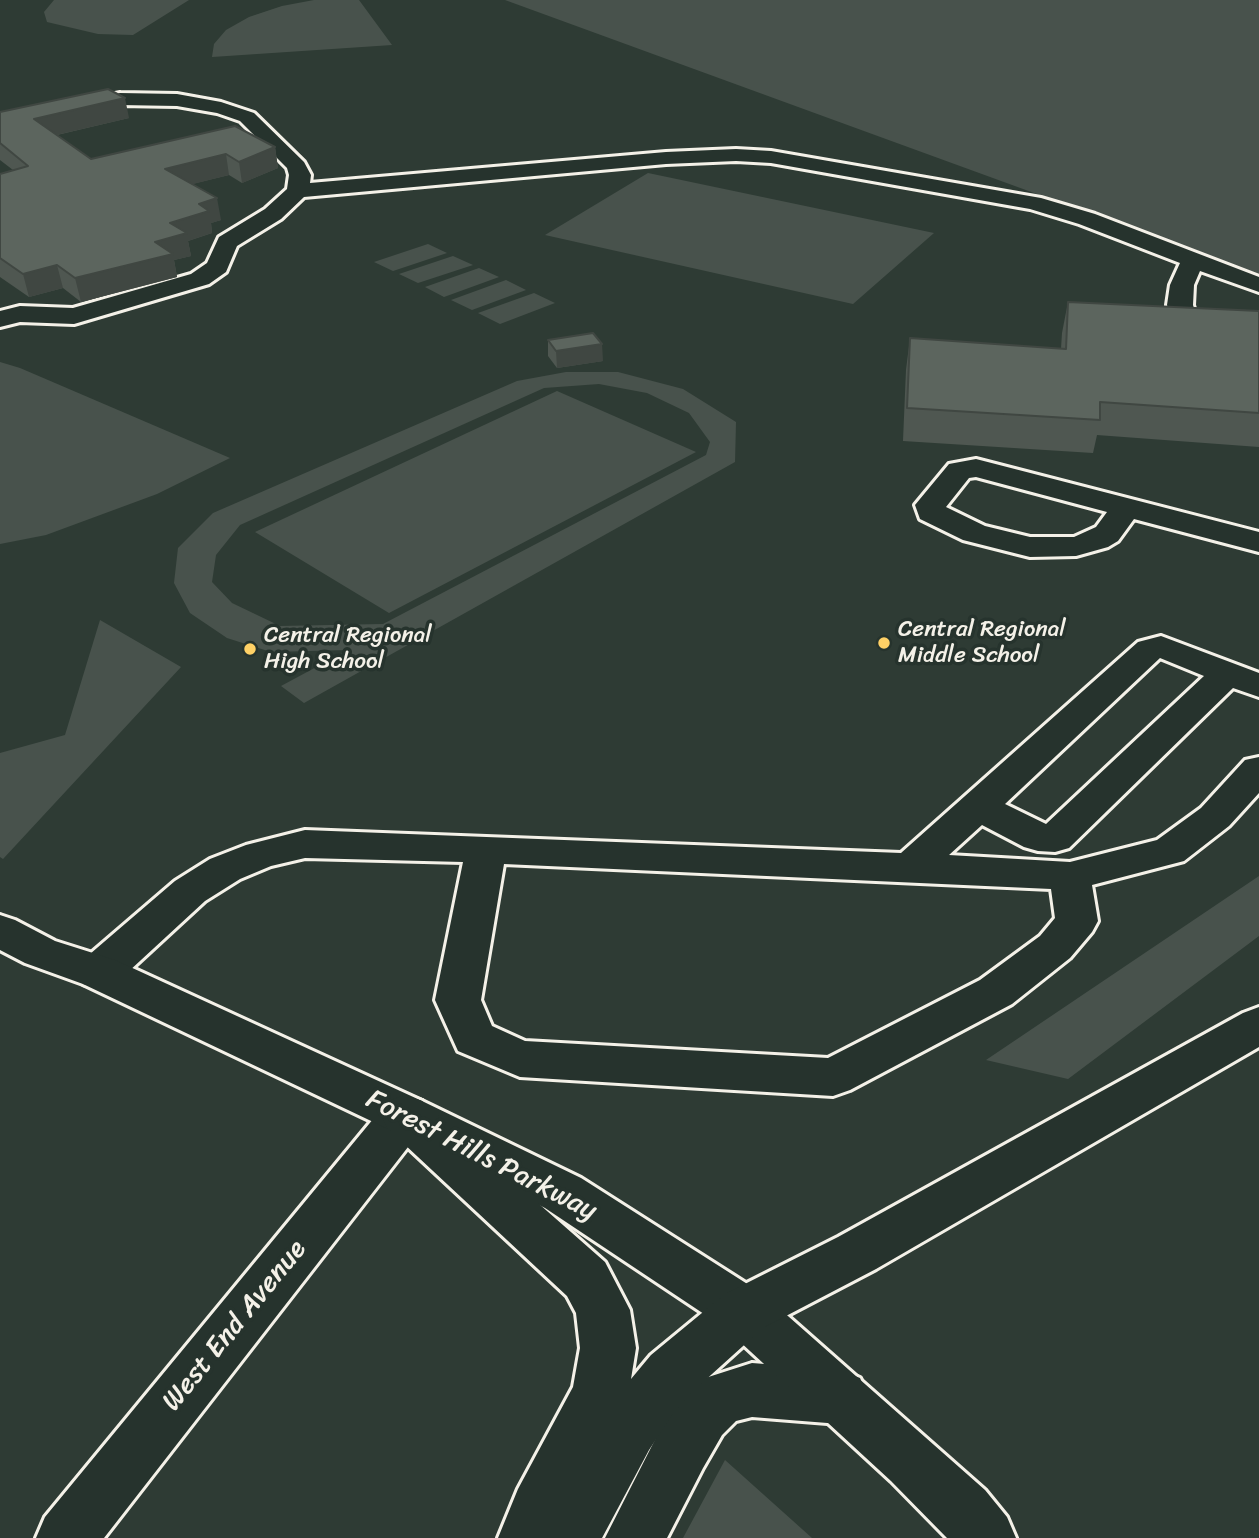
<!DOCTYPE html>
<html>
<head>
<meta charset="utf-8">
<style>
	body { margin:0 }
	canvas { display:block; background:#2e3b34 }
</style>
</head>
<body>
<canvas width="1259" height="1538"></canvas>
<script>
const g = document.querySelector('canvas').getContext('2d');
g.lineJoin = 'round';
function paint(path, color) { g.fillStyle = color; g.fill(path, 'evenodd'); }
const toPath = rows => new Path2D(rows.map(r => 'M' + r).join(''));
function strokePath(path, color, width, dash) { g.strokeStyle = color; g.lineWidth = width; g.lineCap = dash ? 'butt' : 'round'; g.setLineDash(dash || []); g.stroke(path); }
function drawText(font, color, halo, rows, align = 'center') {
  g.font = font + ' Sriracha,sans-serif'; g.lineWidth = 7; g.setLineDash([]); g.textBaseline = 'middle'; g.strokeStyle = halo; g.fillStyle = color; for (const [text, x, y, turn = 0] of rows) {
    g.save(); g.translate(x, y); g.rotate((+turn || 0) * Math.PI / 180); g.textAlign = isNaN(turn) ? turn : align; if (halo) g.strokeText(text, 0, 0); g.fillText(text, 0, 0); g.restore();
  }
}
paint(toPath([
	[54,0,189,0,133,35,98,34,47,22,44,12],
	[314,0,359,0,392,45,212,57,214,44,226,30,249,17,282,6],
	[505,0,1259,0,1259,275,853,127],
	[648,173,934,233,853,304,545,235],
	[428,244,447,253,393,271,374,262],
	[453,256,473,265,418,283,399,274],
	[479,268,499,277,444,297,425,287],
	[506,280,526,290,472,310,451,300],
	[534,293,555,303,500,324,478,313],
	[0,362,20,368,230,458,157,494,46,535,0,544],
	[566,372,618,372,683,389,736,422,735,462,304,703,281,686,348,650,271,652,227,638,190,613,174,583,178,548,213,513,517,381],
	[599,384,647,393,689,413,710,442,706,455,383,624,280,626,232,603,212,582,216,555,240,525,544,388],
	[557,391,696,452,389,613,255,532],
	[100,620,181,667,3,859,0,857,0,753,65,735],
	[1259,876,1259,936,1068,1079,986,1060],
	[725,1460,812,1538,683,1538]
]), '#48524c');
const minor = toPath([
	[120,93,177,94,221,102,254,113,304,162,311,175,310,183,666,152,736,149,771,151,1041,198,1095,214,1259,277,1259,292,1200,271,1194,285,1193,305,1201,332,1197,337,1188,340,1179,337,1167,305,1170,285,1180,263,1079,224,1030,209,771,163,736,161,666,164,304,197,281,219,237,246,226,272,209,284,74,324,20,322,0,327,0,311,20,306,73,308,191,274,207,263,219,237,265,209,287,189,289,175,287,168,240,121,217,113,177,106,120,105,0,130,0,118,120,93],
	[976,459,1259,532,1259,552,1134,519,1118,541,1108,547,1076,556,1030,557,963,540,920,519,915,505,949,464,976,459],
	[976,477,1107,512,1096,527,1074,537,1030,537,985,526,946,507,969,478,976,477],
	[1161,636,1259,673,1259,697,1233,688,1069,848,1055,852,1038,851,1024,847,982,825,949,855,1070,862,1157,840,1201,808,1245,760,1259,757,1259,793,1229,826,1184,861,1092,885,1098,921,1092,932,1070,958,1012,1004,850,1090,833,1096,520,1077,458,1051,435,1000,463,862,305,858,271,866,240,879,205,901,115,984,99,988,83,984,77,972,83,960,175,881,210,859,246,845,305,830,901,853,1138,642,1161,636],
	[1160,658,1204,676,1046,824,1005,804,1160,658],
	[504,864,1051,889,1055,918,1040,936,980,980,828,1058,525,1041,492,1026,481,1000,504,864],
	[405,1095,422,1101,429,1115,422,1129,104,1538,36,1538,45,1517,388,1101,405,1095],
	[752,1363,840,1370,860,1378,868,1397,860,1416,840,1424,752,1417,736,1421,722,1435,703,1468,667,1538,605,1538,661,1428,682,1397,699,1380,752,1363]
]);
const major = toPath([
	[0,915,15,920,55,941,115,960,422,1101,581,1178,763,1294,985,1490,1007,1517,1016,1538,947,1538,891,1481,725,1328,545,1208,388,1129,83,984,25,963,0,950,0,915]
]);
const highway = toPath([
	[1259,1007,1259,1047,876,1269,763,1328,691,1393,672,1415,649,1450,602,1538,498,1538,518,1489,573,1387,580,1348,576,1313,567,1296,388,1129,381,1115,388,1101,405,1095,422,1101,605,1262,630,1310,636,1348,631,1379,651,1355,725,1294,838,1237,1243,1013,1259,1007]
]);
strokePath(minor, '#f4f1e8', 6);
strokePath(major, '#f4f1e8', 6);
strokePath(highway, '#f4f1e8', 6);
paint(minor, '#26332d');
paint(major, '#26332d');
paint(highway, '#26332d');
paint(toPath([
	[0,112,129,118,57,135,91,159,275,147,278,168,242,183,229,175,192,184,221,220,211,223,212,233,188,241,191,256,174,260,177,277,81,302,63,288,29,297,0,277,0,174,13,170,0,160],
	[1068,302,1259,311,1259,447,1097,435,1093,453,903,441,906,370,910,338,1061,349,1062,333],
	[548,340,603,361,557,368,548,356]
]), '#4f5751');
paint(toPath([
	[125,98,129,118,39,139,34,119],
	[275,147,278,168,242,183,239,162],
	[226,154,229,175,169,190,165,169],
	[217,198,221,220,211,223,212,233,188,241,191,256,174,260,177,277,81,302,75,278,155,242,170,223,199,204],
	[57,265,63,288,29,297,23,274],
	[602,344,603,361,557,368,556,351]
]), '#404742');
const building = toPath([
	[108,89,125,98,34,119,91,159,235,126,275,147,239,162,226,154,165,169,217,198,199,204,209,211,170,223,187,233,155,242,173,254,75,278,57,265,23,274,0,258,0,174,28,166,0,143,0,112,108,89],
	[1068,302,1259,311,1259,413,1100,402,1100,420,907,408,910,338,1066,349,1068,302],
	[593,333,602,344,556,351,548,340,593,333]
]);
paint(building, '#5c655e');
strokePath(building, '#404742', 2);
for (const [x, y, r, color] of [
	[884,643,7,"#ffd166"],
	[250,649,7,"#ffd166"]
]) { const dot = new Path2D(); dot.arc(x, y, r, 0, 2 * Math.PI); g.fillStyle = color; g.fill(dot); strokePath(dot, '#26332d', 2.5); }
drawText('23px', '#f4f1e8', '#26332d', [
	["Central Regional",898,630],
	["Middle School",898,656],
	["Central Regional",264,636],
	["High School",264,662]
], 'left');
drawText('28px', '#f4f1e8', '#26332d', [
	["Forest Hills Parkway",481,1156,27],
	["West End Avenue",235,1326,-51]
]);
</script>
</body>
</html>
